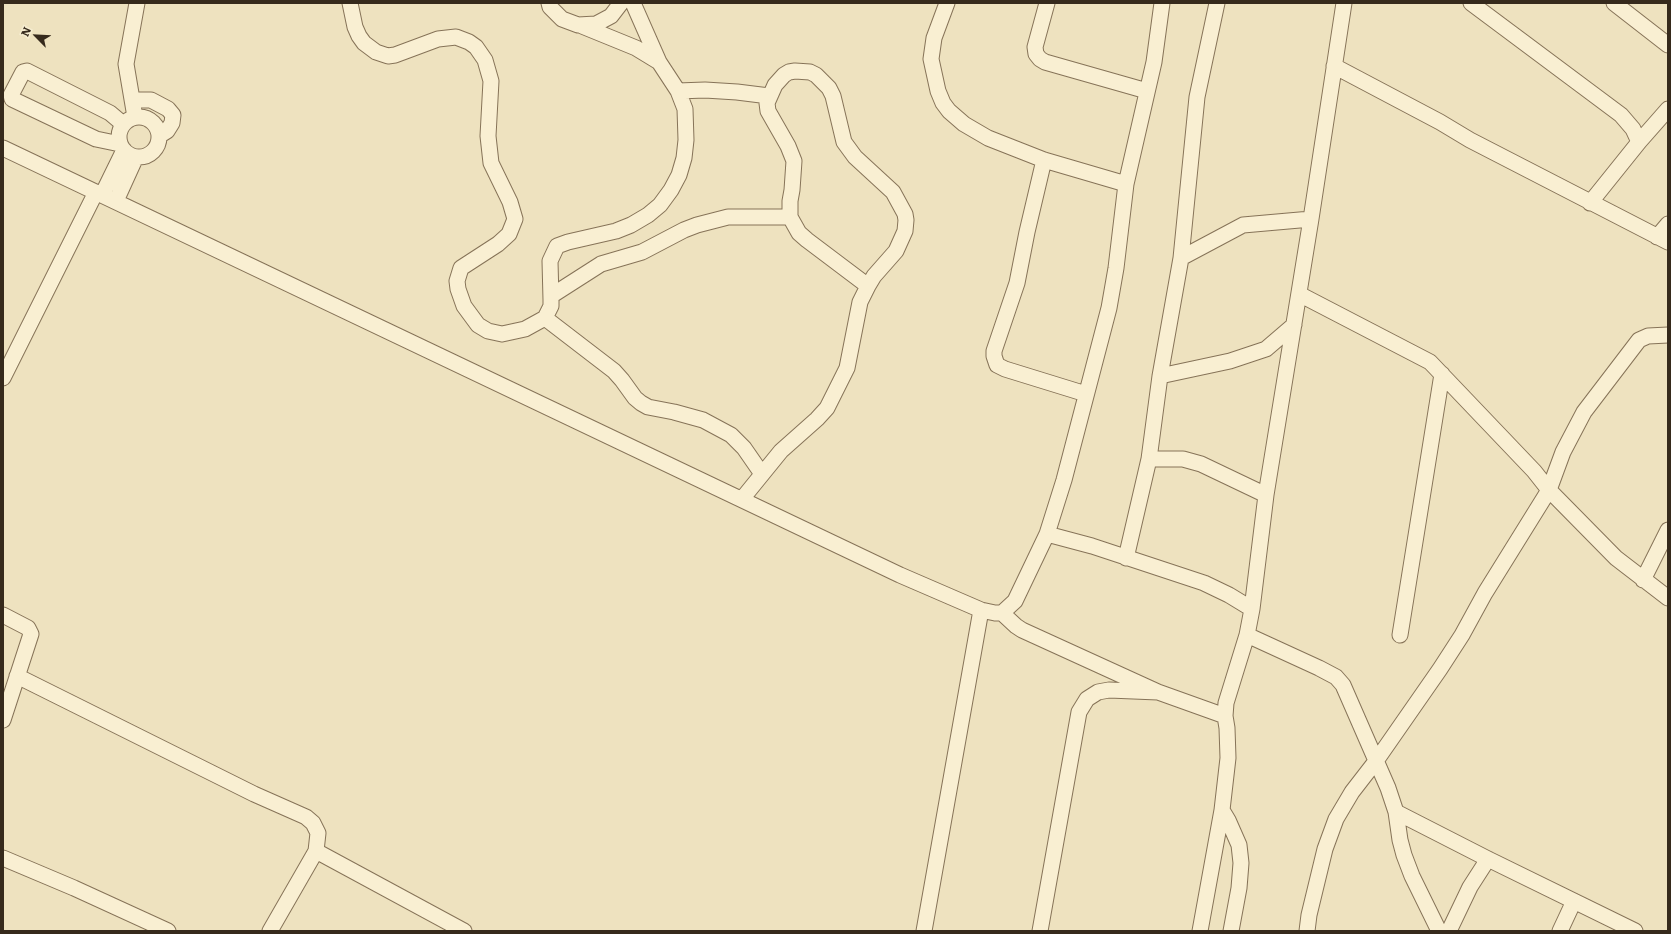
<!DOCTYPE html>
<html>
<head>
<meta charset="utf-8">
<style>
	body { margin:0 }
	#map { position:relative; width:1671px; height:934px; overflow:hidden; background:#eee2bf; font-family:Literata,serif }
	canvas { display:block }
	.frame { position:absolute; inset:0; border:4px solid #362a1c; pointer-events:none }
	.north { position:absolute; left:16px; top:16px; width:40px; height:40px; -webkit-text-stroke:3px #f5eccf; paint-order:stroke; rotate:294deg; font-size:11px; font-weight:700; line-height:16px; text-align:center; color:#362a1c }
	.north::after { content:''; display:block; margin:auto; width:14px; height:18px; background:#362a1c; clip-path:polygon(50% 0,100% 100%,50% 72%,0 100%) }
</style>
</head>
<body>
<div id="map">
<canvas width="1671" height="934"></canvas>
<div class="frame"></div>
<div class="north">N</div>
</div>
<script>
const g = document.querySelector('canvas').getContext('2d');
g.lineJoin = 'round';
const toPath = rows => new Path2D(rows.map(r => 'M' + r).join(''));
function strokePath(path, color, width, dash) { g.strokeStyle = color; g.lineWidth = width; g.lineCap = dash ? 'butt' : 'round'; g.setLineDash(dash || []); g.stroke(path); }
const minor = toPath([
	[350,3,355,27,359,36,364,43,376,52,388,56,395,55,438,39,456,37,469,42,476,47,485,60,491,81,488,136,491,163,510,202,515,219,509,234,498,244,461,268,457,281,458,289,464,306,478,325,488,331,502,334,525,329,545,318,551,306,551,300,550,261,557,246,568,242,616,231,631,225,648,215,660,205,671,190,679,175,684,158,686,140,685,109,678,91,659,62,633,3],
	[549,3,550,7,562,19,578,25,596,24,611,16,621,3],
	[947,3,934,38,931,59,938,91,943,103,949,111,964,124,988,138,1044,160,1126,184],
	[1047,3,1035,47,1036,54,1040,59,1045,62,1147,91],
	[1471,3,1621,115,1633,129,1639,142],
	[1614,3,1668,45],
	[582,26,636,48,659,62],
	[1334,66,1440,122,1470,140,1668,242],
	[678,91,705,90,737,92,769,96],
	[132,100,151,100,168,109,173,115,172,123,167,131,159,136],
	'119 137a20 20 0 1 1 40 0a20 20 0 1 1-40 0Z',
	[135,117,126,64,137,3],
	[120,144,96,139,12,99,11,95,23,72,27,71,110,113,123,124],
	[3,148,900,575,981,610,995,613,1002,613,1015,601,1047,534,1092,546,1204,583,1229,595,1252,609,1247,635,1319,668,1336,677,1343,685,1388,788,1396,812,1488,859,1635,931],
	[1044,160,1027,232,1017,283,994,351,994,356,997,365,1005,369,1086,394],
	[102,195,124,150],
	[116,201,136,157],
	[1590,203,1639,142,1668,109],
	[1657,237,1668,224],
	[1181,258,1243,225,1311,219],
	[1299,294,1430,362,1534,471,1549,490,1616,558,1668,598],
	[551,296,601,264,642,252,684,230,697,225,728,217,790,217],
	[545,318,614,371,622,380,635,398,641,403,648,407,674,412,703,420,731,435,744,448,762,474],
	[1160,376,1230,361,1266,349,1294,325],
	[3,378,96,192],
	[1149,459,1183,459,1201,464,1266,495],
	[742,499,781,451,817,419,827,408,847,368,860,302,868,286,874,276,896,251,905,231,906,220,905,214,893,192,855,157,844,142,833,96,829,88,816,75,810,72,795,71,789,72,784,75,775,85,767,103,768,111,788,146,794,161,792,190,790,201,790,217,799,233,807,240,868,286],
	[1047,534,1064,480,1109,308,1116,268,1126,184,1154,62,1162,3],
	[1126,558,1149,459,1160,376,1181,258,1197,97,1217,3],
	[1643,580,1668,530],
	[1252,609,1266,495,1311,219,1344,3],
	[1002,613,1016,626,1022,630,1158,692,1225,716],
	[3,615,28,628,31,634,3,720],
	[1400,635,1442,374],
	[17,676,254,794,306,817,313,823,318,833,316,851,464,931],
	[1222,810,1228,820,1239,845,1241,863,1239,888,1231,931],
	[1396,812,1400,840,1404,855,1412,876,1439,931],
	[3,858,74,888,168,931],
	[270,931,316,851],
	[924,931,981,610],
	[1040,931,1079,712,1087,699,1098,692,1109,690,1158,692],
	[1200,931,1222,810,1228,758,1227,728,1225,716,1226,703,1247,635],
	[1307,931,1309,915,1325,849,1336,819,1352,792,1376,761,1440,669,1462,635,1485,593,1549,490,1563,452,1584,412,1639,340,1648,336,1668,335],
	[1449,931,1470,887,1488,859],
	[1560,931,1574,901]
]);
strokePath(minor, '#867358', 17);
strokePath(minor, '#f9efd2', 15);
</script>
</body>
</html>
